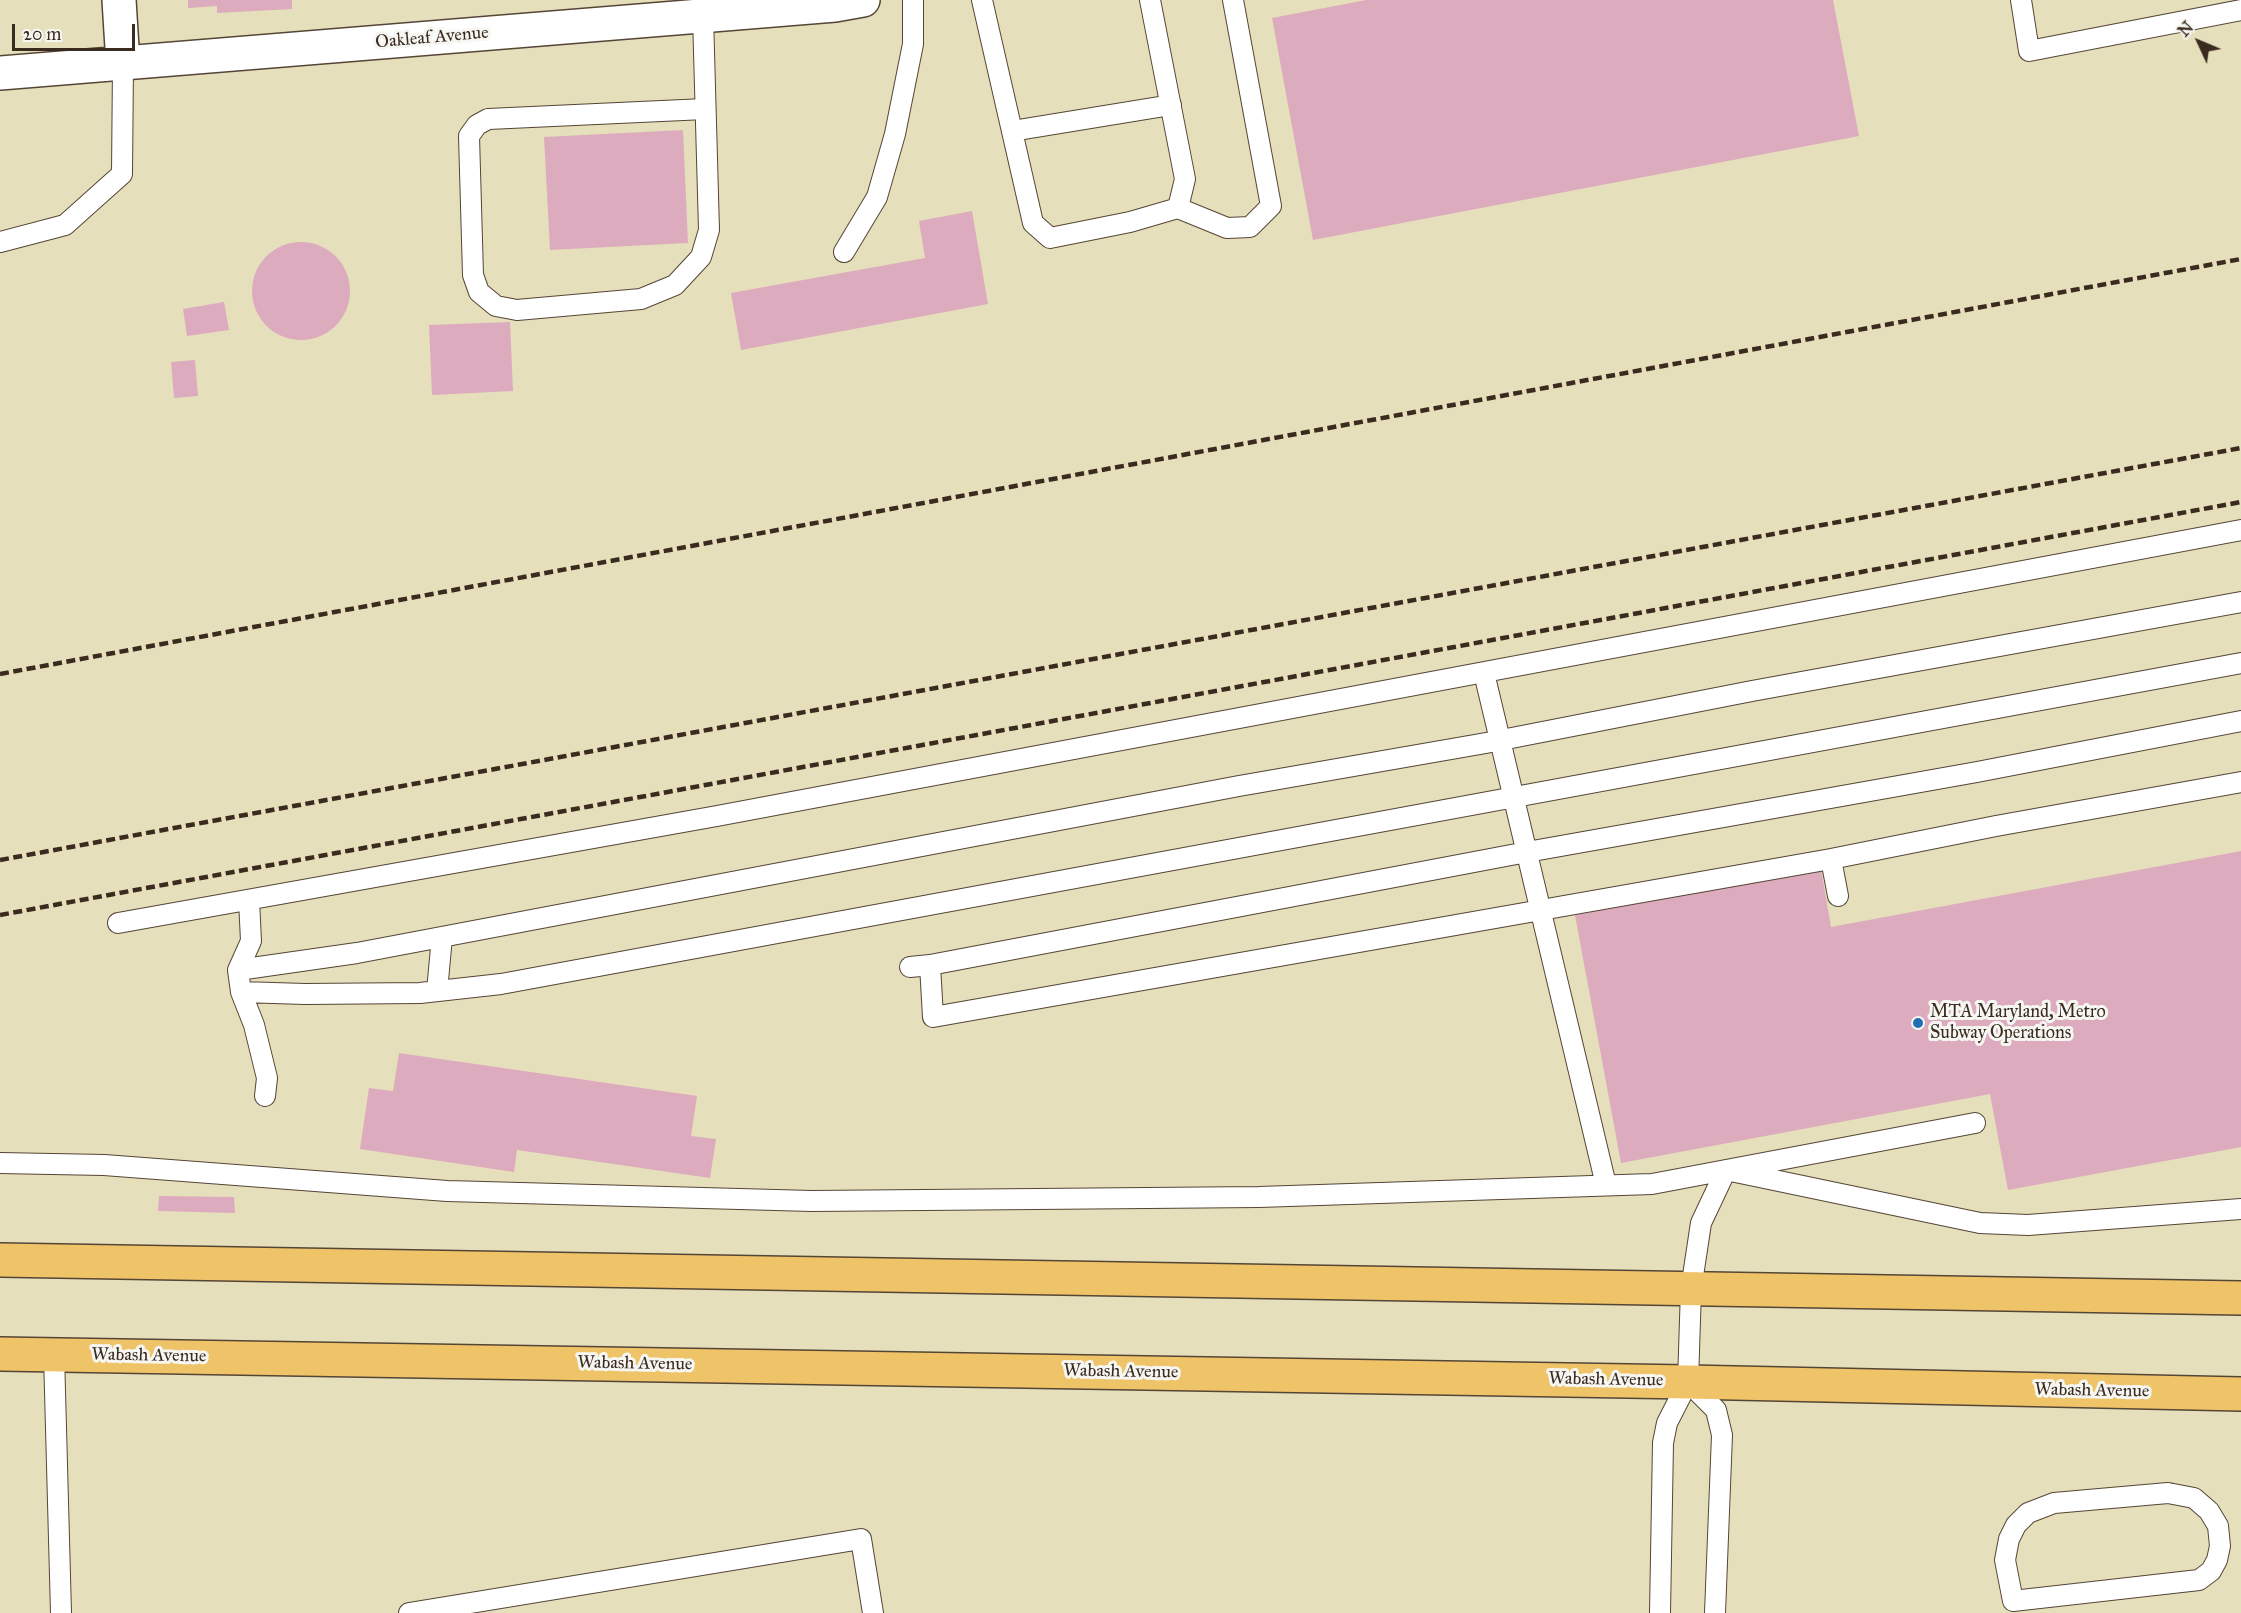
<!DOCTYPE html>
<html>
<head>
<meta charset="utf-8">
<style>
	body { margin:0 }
	#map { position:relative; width:2241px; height:1613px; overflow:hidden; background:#e6dfbb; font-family:"IM FELL Great Primer",serif }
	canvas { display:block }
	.north { position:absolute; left:2169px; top:12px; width:60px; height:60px; -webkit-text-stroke:4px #f6f6f2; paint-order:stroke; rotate:314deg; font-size:16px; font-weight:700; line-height:24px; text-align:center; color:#3b2a1e }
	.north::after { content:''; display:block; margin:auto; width:21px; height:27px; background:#3b2a1e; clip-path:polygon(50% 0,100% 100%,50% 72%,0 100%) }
	.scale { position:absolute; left:12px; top:24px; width:123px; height:27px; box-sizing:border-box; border:3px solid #3b2a1e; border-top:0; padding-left:8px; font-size:18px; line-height:21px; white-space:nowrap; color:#3b2a1e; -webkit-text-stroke:4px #f6f6f2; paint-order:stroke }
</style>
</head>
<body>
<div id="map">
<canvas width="2241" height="1613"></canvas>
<div class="north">N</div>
<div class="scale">20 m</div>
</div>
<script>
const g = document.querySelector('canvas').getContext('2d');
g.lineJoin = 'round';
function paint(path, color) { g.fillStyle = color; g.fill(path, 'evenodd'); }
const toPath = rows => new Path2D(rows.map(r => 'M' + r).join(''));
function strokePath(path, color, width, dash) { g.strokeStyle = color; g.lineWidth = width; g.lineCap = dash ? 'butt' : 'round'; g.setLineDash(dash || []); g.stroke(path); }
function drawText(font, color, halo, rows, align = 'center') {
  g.font = font + ' "IM FELL Great Primer",serif'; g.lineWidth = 6; g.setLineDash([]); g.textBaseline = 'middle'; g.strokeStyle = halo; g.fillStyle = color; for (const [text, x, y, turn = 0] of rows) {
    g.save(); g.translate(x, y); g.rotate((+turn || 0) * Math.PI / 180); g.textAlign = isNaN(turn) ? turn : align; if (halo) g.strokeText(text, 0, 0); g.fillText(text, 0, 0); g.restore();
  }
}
paint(toPath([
	[188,0,292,0,292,9,217,13,217,6,188,8],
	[1366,0,1833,0,1859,136,1313,240,1272,18],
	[683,130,688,243,550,250,544,137],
	[972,211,988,304,741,350,731,293,925,258,919,221],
	'252 291a49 49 0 1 1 98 0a49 49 0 1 1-98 0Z',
	[224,302,229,330,187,336,183,309],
	[510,322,513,391,432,395,429,325],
	[195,360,198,396,174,398,171,362],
	[2241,851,2241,1147,2008,1190,1990,1094,1621,1163,1575,915,1821,869,1831,927],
	[399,1053,697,1096,691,1136,716,1139,710,1178,517,1150,514,1172,360,1149,369,1088,393,1091],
	[159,1196,234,1197,235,1213,158,1211]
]), '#ddabbe');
const lane = toPath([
	[982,0,1033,223,1050,238,1130,222,1178,208,1185,179,1150,0],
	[2021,0,2029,51,2241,10],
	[703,16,709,230,701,257,675,285,641,299,517,310,496,306,479,292,473,275,469,136,477,125,488,119,705,109],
	[1012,131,1171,105],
	[1178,208,1227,228,1250,227,1271,206,1233,0],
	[0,242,65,225,122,174,123,64],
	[844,252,877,197,895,134,913,44,913,0],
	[1484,673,1606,1185],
	[1838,896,1831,859,1996,826,2241,782],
	[249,900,251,941,238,970,241,992,254,1025,267,1078,265,1096],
	[118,923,717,816,2241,530],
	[930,965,933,1017,1831,859],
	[910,967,930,965,1527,852,1977,772,2241,721],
	[238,970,357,953,1239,786,1486,743,1752,691,2241,602],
	[437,991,442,937],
	[241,992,305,994,420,993,501,984,2241,663],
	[0,1163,104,1165,447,1191,812,1201,1259,1197,1652,1184,1975,1123],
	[54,1354,61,1613],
	[1688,1382,1716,1410,1722,1435,1715,1613],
	[2168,1493,2194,1498,2209,1511,2218,1526,2220,1546,2217,1560,2211,1571,2199,1580,2013,1601,2005,1560,2009,1539,2016,1525,2028,1513,2054,1503,2168,1493],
	[409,1613,861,1539,873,1613],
	[1660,1613,1663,1443,1667,1423,1688,1382,1691,1289,1701,1223,1726,1170,1980,1223,2028,1225,2241,1209]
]);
const street = toPath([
	[119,0,123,64],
	[0,73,835,5,863,0]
]);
const primary = toPath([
	[0,1260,2241,1298],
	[0,1354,1688,1382,2241,1394]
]);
strokePath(lane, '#554536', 22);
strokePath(street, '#554536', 36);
strokePath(primary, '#554536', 36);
strokePath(lane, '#fff', 20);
strokePath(street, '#fff', 33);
strokePath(primary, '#efc469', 33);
strokePath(toPath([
	[0,674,2241,259],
	[0,860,2241,448],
	[0,915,2241,502]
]), '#3b2a1e', 4.5, [9, 4.5]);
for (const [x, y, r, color] of [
	[1918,1023,6,"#1f6fb2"]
]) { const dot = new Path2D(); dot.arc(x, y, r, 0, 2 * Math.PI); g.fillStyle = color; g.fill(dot); strokePath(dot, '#f6f6f2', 2); }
drawText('18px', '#3b2a1e', '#f6f6f2', [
	["Oakleaf Avenue",432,38,-5],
	["Wabash Avenue",149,1356,1],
	["Wabash Avenue",635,1364,1],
	["Wabash Avenue",1121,1372,1],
	["Wabash Avenue",1606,1380,1],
	["Wabash Avenue",2092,1391,1]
]);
drawText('18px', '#3b2a1e', '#f6f6f2', [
	["MTA Maryland, Metro",1930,1013],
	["Subway Operations",1930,1034]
], 'left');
</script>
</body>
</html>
